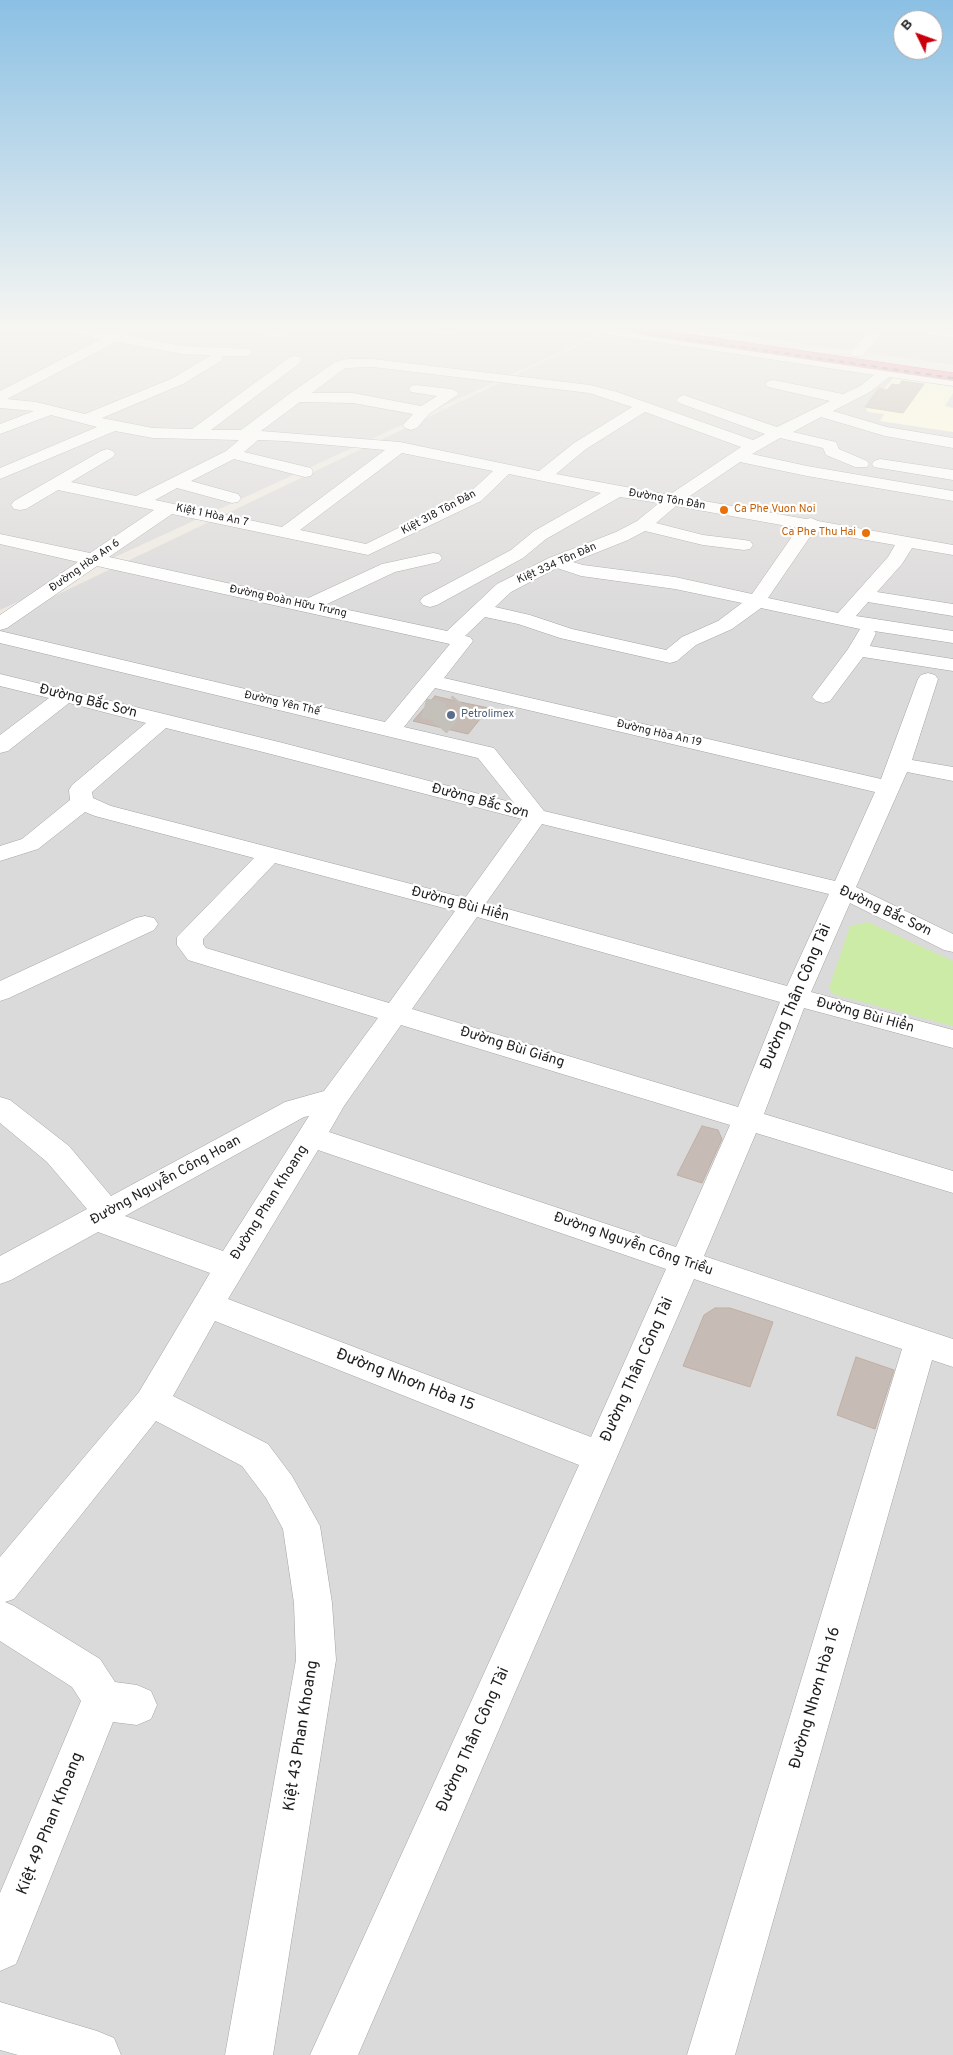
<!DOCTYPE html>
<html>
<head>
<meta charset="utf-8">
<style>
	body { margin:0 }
	#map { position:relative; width:953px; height:2055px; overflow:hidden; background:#eeeae2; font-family:Overpass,sans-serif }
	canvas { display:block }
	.north { position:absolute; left:893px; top:10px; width:50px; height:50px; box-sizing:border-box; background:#fff; border:1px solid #a5a5a5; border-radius:50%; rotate:312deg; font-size:14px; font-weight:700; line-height:20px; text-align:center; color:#1d1d1d }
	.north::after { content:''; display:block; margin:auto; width:18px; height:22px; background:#c9000b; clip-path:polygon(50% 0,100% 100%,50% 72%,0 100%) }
</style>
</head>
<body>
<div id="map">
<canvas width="953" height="2055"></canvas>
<div class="north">B</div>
</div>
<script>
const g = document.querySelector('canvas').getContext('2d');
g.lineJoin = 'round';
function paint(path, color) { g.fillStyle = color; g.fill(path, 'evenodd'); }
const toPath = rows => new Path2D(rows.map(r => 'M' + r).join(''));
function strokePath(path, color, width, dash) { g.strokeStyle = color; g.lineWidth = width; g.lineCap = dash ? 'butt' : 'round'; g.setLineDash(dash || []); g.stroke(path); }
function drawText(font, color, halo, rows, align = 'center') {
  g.font = font + ' Overpass,sans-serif'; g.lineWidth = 4.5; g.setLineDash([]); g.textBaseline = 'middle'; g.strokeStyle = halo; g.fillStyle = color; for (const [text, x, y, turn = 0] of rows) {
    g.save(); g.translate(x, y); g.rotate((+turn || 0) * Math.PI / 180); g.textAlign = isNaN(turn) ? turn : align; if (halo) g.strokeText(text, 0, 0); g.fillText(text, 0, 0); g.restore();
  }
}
paint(toPath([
	[0,331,606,331,0,610],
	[608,331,953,380,953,2055,0,2055,0,622],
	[711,331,953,331,953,365]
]), '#dbdada');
paint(toPath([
	[894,377,953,387,953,393,945,406,953,408,953,432,880,421,884,414,868,412,865,407,879,388,884,389]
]), '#fffdda');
paint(toPath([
	[868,922,953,961,953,1026,833,994,829,988,850,926]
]), '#cbeba6');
const building = toPath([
	[902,381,924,384,903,413,865,407,879,388,887,390,892,384,899,385,902,381],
	[435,696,460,702,489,708,468,734,413,721,435,696],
	[702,1126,718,1130,722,1139,702,1183,677,1175,702,1126],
	[715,1308,730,1308,773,1322,750,1387,683,1366,704,1315,715,1308],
	[856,1357,894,1370,875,1429,837,1415,856,1357]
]);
paint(building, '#c6bcb5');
strokePath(building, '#c0afa4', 1);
strokePath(toPath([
	[424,708,450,714],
	[439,727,460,702]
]), '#c4c1bb', 20, [20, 10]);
const minor = toPath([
	[76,331,112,332,124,331,126,335,182,346,250,349,252,352,250,355,245,356,221,356,223,358,221,361,183,384,102,418,153,428,192,429,290,357,295,356,300,357,302,360,300,363,211,430,241,430,289,394,335,362,347,359,373,359,590,385,617,392,753,440,765,434,679,403,676,400,679,397,684,395,689,397,777,427,830,401,768,387,766,384,768,381,773,380,843,394,860,386,874,375,611,335,606,334,604,331,638,331,953,378,953,386,889,377,870,392,833,411,887,427,953,438,953,448,885,436,821,417,793,432,836,442,839,449,867,461,869,464,867,467,855,467,826,455,823,448,780,438,752,454,807,466,953,491,953,501,807,476,740,462,687,498,806,519,811,518,818,521,953,545,953,555,912,548,902,564,877,592,953,604,953,616,868,602,856,616,953,631,953,643,874,631,876,633,870,646,953,659,953,671,863,657,830,701,823,703,816,701,812,697,848,649,860,629,761,608,732,629,696,645,677,661,670,663,560,638,518,624,485,617,465,636,470,637,473,641,444,678,881,779,918,679,921,675,928,673,935,675,938,679,912,760,953,767,953,781,907,772,856,887,953,934,953,952,944,950,850,903,811,992,953,1030,953,1048,804,1008,764,1114,953,1171,953,1193,756,1133,704,1256,953,1339,953,1367,932,1360,735,2055,687,2055,902,1349,694,1279,358,2055,310,2055,579,1465,215,1321,173,1396,268,1444,292,1476,320,1526,332,1603,336,1660,273,2055,225,2055,296,1660,294,1603,283,1529,266,1498,242,1466,156,1421,14,1599,5,1602,14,1606,100,1659,115,1682,137,1685,151,1691,157,1705,151,1719,137,1725,113,1722,16,1964,0,1971,0,1893,81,1701,72,1687,0,1641,0,1557,139,1392,210,1273,98,1232,11,1280,0,1284,0,1256,87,1209,47,1162,0,1123,0,1097,10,1100,69,1146,111,1196,285,1102,324,1091,378,1018,188,960,177,945,177,937,254,858,95,816,85,812,38,849,0,861,0,846,22,839,70,800,69,790,72,785,146,723,69,703,8,751,0,753,0,735,49,698,0,686,0,674,279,742,514,803,478,758,0,643,0,631,385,722,450,644,97,566,7,628,0,630,0,615,78,562,0,544,0,534,90,553,154,510,58,490,26,509,20,510,14,509,11,505,14,501,101,451,107,449,113,451,115,454,113,457,71,482,136,496,226,451,239,440,153,438,115,431,0,479,0,468,97,427,51,415,0,434,0,424,34,411,0,408,0,391,101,339,78,334,76,331],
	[116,342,182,354,211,355,173,378,85,414,36,402,7,399,116,342],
	[373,367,589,393,632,407,574,443,539,471,400,442,261,431,300,402,353,403,413,414,403,425,405,428,411,430,417,428,429,414,459,394,456,391,451,389,416,385,411,386,409,389,411,392,437,396,421,406,353,393,312,393,345,368,373,367],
	[645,412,741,447,669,495,556,474,586,449,645,412],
	[258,440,285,441,385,450,282,527,155,500,177,488,232,503,238,502,241,498,238,494,191,481,234,459,305,477,311,476,313,472,311,468,244,452,258,440],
	[402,453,493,471,469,493,366,544,300,530,402,453],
	[509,474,601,493,534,531,511,550,423,597,420,601,423,605,430,607,437,605,523,558,546,539,620,497,659,503,637,521,616,532,549,558,497,584,447,631,325,605,395,572,439,562,442,558,439,554,433,553,382,564,304,600,109,557,172,514,368,555,481,501,509,474],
	[676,506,798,528,752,594,675,577,583,565,573,562,628,540,645,531,703,545,744,550,750,549,753,545,750,541,744,540,703,535,656,523,676,506],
	[814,531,895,545,888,557,838,613,768,598,814,531],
	[557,568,581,576,675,589,742,603,718,621,682,637,666,650,572,629,530,615,495,607,511,592,557,568],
	[435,688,875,792,835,881,544,811,494,748,404,727,435,688],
	[166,728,263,752,522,819,465,898,111,806,93,798,92,792,166,728],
	[542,824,829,894,787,986,486,903,542,824],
	[275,863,455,911,389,1003,206,948,203,944,203,939,275,863],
	[477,917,780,1002,738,1107,412,1009,477,917],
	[401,1025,730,1125,676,1247,329,1132,344,1106,401,1025],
	[309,1116,223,1251,125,1216,304,1117,309,1116],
	[318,1150,666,1269,591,1437,228,1299,318,1150],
	[258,331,294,331,282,338,260,334,258,331],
	[433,331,456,331,449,335,435,334,433,331],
	[870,331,884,331,862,356,852,356,850,353,852,350,870,331],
	[924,331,953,331,953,337,931,335,924,331],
	[880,459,953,470,953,480,874,467,872,464,874,461,880,459],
	[145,916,154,918,158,924,154,930,9,998,0,1001,0,981,136,918,145,916],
	[0,2002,97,2031,114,2038,121,2055,18,2055,0,2050,0,2002]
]);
const highway = toPath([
	[633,331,667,331,953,373,953,381,640,335,633,331]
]);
strokePath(minor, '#a4a4a4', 1);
strokePath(highway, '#dd1f6a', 1);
paint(minor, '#fff');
paint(highway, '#e9879e');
strokePath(toPath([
	[632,331,953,378]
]), '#6b6b6b', 2, [5.5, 5.5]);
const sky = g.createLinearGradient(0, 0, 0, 619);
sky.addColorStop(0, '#8bc0e4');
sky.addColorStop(0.53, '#f7f6f2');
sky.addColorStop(1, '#f7f6f200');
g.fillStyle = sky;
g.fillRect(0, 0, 953, 619);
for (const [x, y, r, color] of [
	[724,510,5,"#e8710a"],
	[866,533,5,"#e8710a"],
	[451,715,5,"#5c6f8a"]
]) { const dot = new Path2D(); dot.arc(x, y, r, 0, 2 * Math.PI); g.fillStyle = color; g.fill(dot); strokePath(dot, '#fff', 2); }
drawText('11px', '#1d1d1d', '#fff', [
	["Đường Tôn Đản",667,500,10],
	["Kiệt 318 Tôn Đản",439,513,-28],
	["Kiệt 1 Hòa An 7",212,516,12],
	["Kiệt 334 Tôn Đản",557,564,-24],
	["Đường Hòa An 6",85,566,-35],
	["Đường Đoàn Hữu Trưng",288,602,12],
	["Đường Yên Thế",282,704,13],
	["Đường Hòa An 19",659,734,13]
]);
drawText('11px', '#c56008', '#fff', [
	["Ca Phe Vuon Noi",734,510],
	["Ca Phe Thu Hai",856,533,"right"]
], 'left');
drawText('11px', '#4e5e75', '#fff', [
	["Petrolimex",461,715]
], 'left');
drawText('14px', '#1d1d1d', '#fff', [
	["Đường Bắc Sơn",88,702,14],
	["Đường Bắc Sơn",480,802,15],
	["Đường Bùi Hiển",460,905,15],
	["Đường Bắc Sơn",885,912,25],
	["Đường Bùi Hiển",865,1016,15],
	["Đường Bùi Giáng",512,1048,17],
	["Đường Nguyễn Công Hoan",166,1181,-29],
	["Đường Phan Khoang",270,1203,-58],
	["Đường Nguyễn Công Triều",633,1245,19]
]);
drawText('16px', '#1d1d1d', '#fff', [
	["Đường Thân Công Tài",797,997,-67],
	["Đường Thân Công Tài",638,1370,-66],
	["Đường Nhơn Hòa 15",405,1381,21],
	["Đường Nhơn Hòa 16",816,1698,-74],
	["Kiệt 43 Phan Khoang",302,1736,-81],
	["Đường Thân Công Tài",474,1740,-66],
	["Kiệt 49 Phan Khoang",51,1824,-68]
]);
</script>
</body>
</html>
